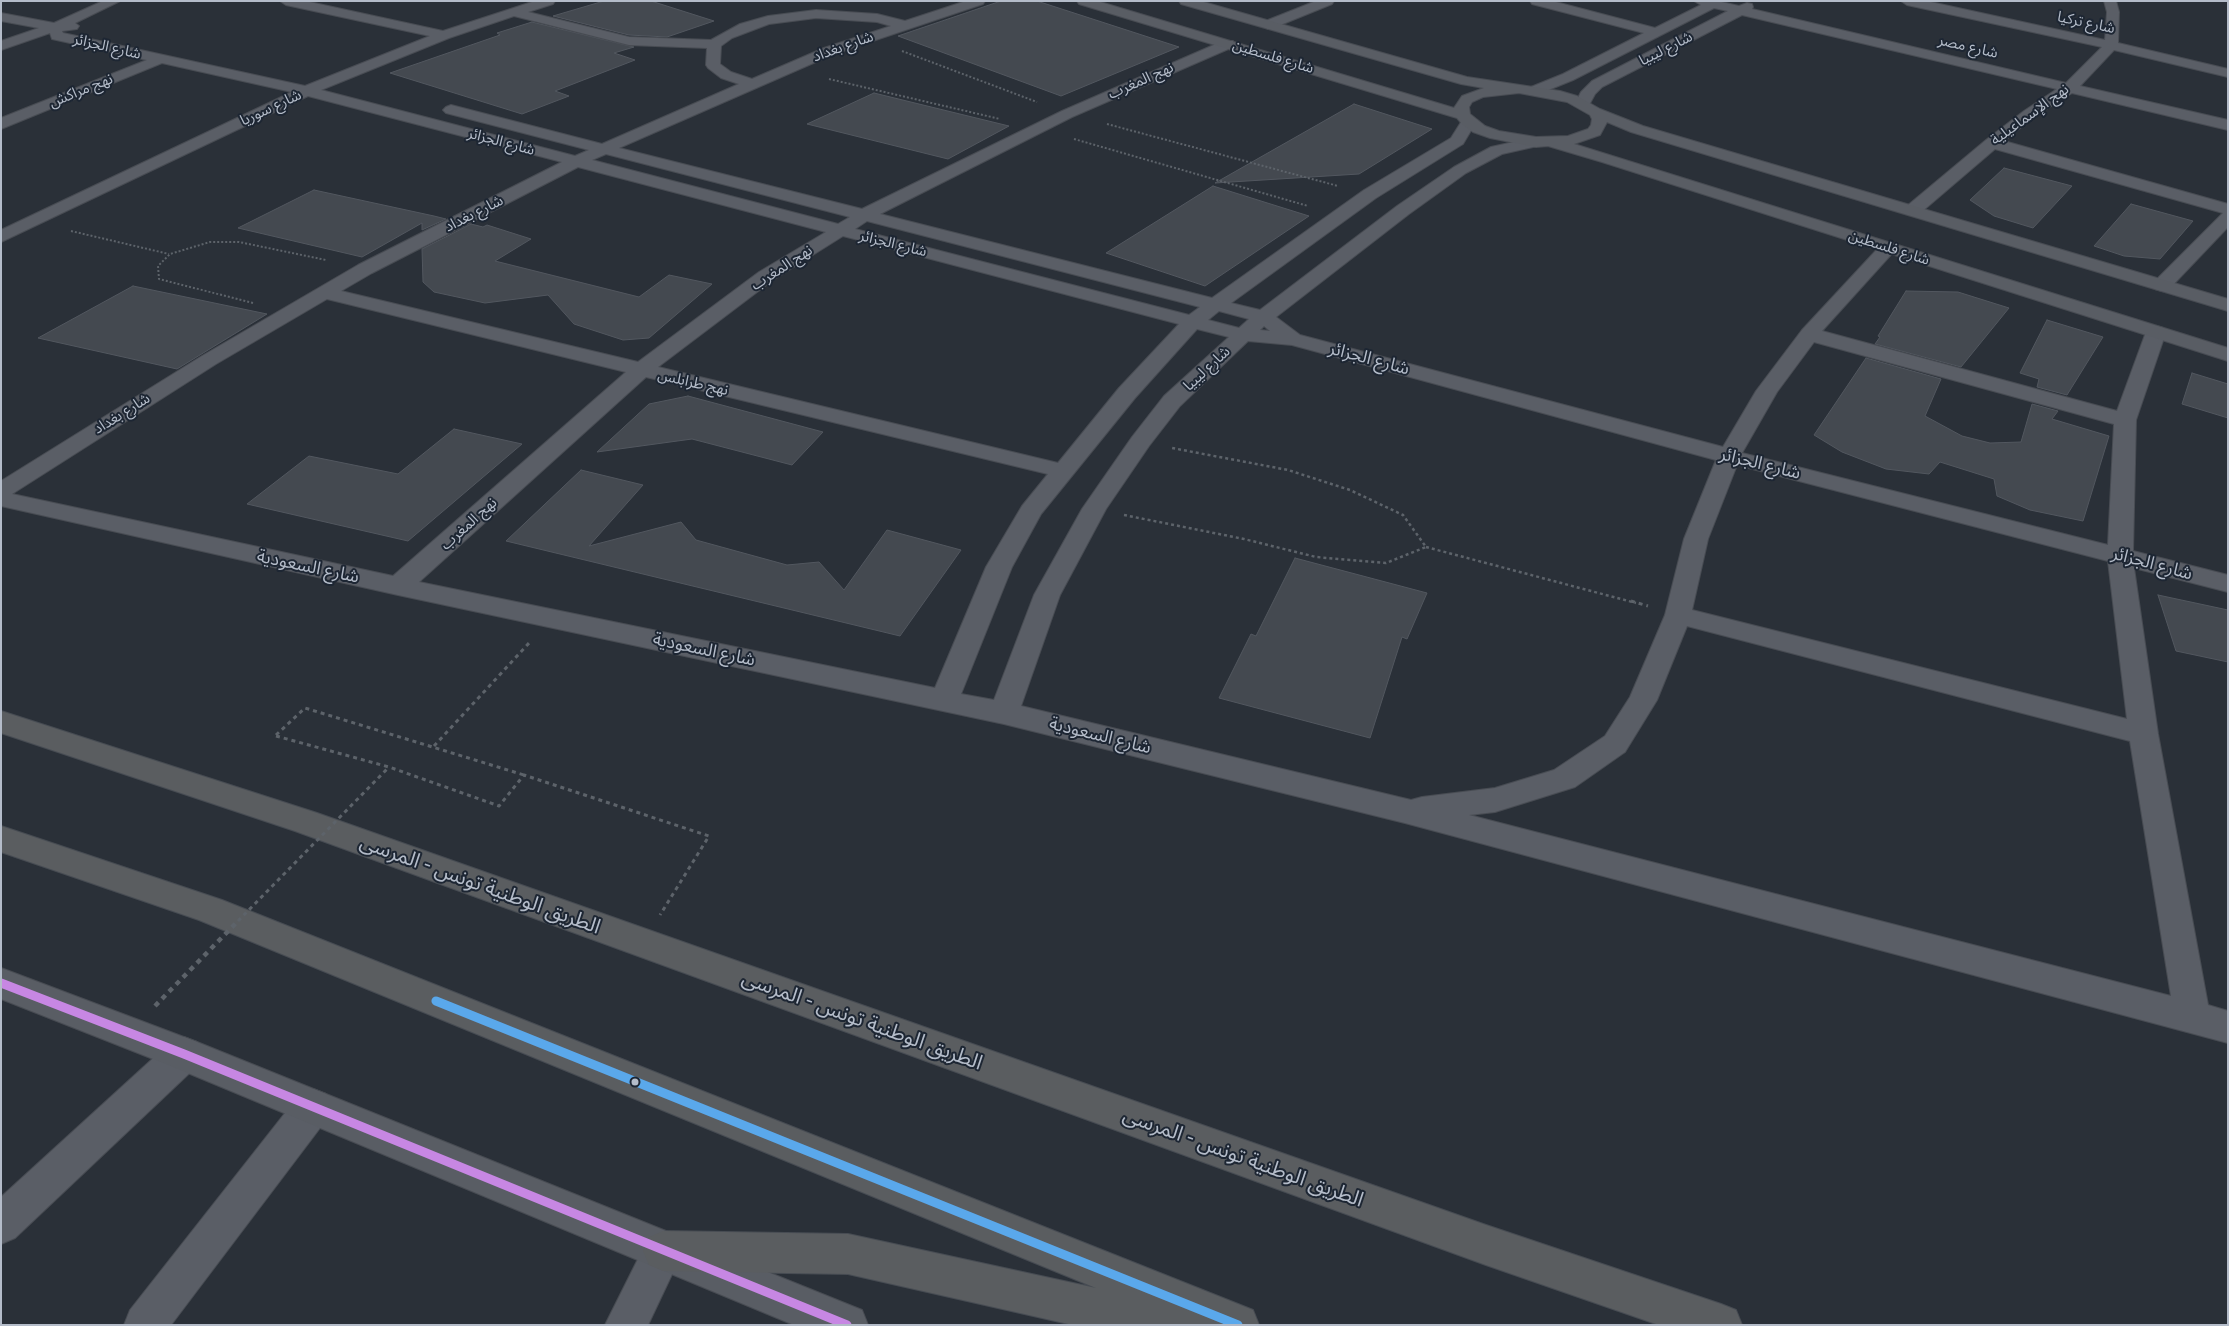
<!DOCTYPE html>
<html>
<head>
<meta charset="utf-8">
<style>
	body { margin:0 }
	#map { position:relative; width:2229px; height:1326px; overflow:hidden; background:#2a3038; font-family:"Fira Sans Condensed",sans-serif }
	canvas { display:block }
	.frame { position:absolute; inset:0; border:2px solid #b4bcc9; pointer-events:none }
</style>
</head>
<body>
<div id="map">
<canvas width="2229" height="1326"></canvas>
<div class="frame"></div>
</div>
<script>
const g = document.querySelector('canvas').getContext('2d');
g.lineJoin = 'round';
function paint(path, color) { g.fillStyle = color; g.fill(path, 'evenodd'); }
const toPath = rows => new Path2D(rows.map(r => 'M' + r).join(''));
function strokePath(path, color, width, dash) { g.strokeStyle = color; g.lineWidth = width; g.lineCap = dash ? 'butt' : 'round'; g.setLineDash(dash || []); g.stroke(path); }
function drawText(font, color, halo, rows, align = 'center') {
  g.font = font + ' "Fira Sans Condensed","Noto Sans Arabic",sans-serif'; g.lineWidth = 4; g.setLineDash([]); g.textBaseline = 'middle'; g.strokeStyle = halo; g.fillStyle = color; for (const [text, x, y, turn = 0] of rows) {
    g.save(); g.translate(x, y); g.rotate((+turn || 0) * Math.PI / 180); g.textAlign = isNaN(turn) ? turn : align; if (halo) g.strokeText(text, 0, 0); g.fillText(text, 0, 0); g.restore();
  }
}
const building = toPath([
	[604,1,651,1,714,21,667,37,629,35,553,16,604,1],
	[1001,1,1037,1,1179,47,1061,96,898,36,1001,1],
	[532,22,634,47,614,53,635,60,555,91,569,96,522,114,390,73,500,35,497,33,532,22],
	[874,93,1009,126,948,159,807,124,874,93],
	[1354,104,1432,129,1359,174,1215,183,1354,104],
	[2004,168,2072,186,2033,228,1994,216,1970,200,2004,168],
	[1213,186,1309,216,1205,286,1106,253,1213,186],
	[314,190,434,216,446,219,422,230,422,223,362,257,238,228,314,190],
	[2131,204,2193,221,2160,259,2124,256,2094,246,2131,204],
	[471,224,483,227,487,225,531,239,495,261,639,297,669,275,712,284,649,338,623,340,574,324,548,295,485,303,434,292,423,282,422,249,471,224],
	[133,286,267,314,177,369,38,338,133,286],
	[1906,291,1958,292,2009,308,1961,367,1875,344,1880,337,1878,336,1906,291],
	[2047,320,2103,337,2067,395,2037,387,2039,379,2020,373,2047,320],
	[1866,358,1941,379,1925,416,1962,436,1990,443,2021,442,2032,404,2058,411,2052,419,2109,436,2083,521,2030,510,1997,496,1994,479,1940,462,1929,474,1886,469,1842,452,1814,435,1866,358],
	[2192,373,2228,384,2228,418,2182,404,2192,373],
	[688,396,823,432,792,465,692,439,597,452,649,404,688,396],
	[454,429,522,444,408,541,247,504,309,456,398,474,454,429],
	[581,470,643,485,589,546,681,522,696,540,787,565,819,562,844,590,887,530,961,550,900,636,506,541,581,470],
	[1295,558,1427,593,1407,639,1402,637,1370,738,1219,698,1251,634,1256,636,1295,558],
	[2158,595,2228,610,2228,662,2176,651,2158,595]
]);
paint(building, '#444950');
strokePath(building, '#52575f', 1);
const street = toPath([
	[103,1,120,1,75,23,79,26,77,29,62,31,63,33,305,86,430,36,286,5,280,1,305,1,443,31,535,1,555,1,553,4,528,12,629,37,711,40,740,24,768,16,816,10,877,14,905,21,966,1,985,1,983,4,834,54,619,148,862,209,1062,111,1223,41,1233,41,1235,44,1233,47,1072,117,880,214,1212,298,1364,190,1451,138,1463,119,1473,119,1476,122,1463,144,1376,198,1231,303,1260,310,1397,206,1454,167,1491,147,1536,137,1542,139,1544,142,1542,145,1502,154,1466,173,1409,214,1276,317,1300,335,1723,447,1756,391,1802,330,1882,244,1888,243,1894,244,1897,248,1822,331,2117,411,2146,332,2149,328,2156,326,2163,328,2166,332,2136,420,2133,551,2228,575,2228,592,2134,568,2158,734,2208,1005,2228,1011,2228,1043,1405,823,1004,724,398,595,1,506,1,481,202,356,358,265,562,162,308,96,1,242,1,230,292,92,162,63,1,129,1,118,147,60,52,39,50,33,1,50,1,41,39,28,1,21,1,13,54,23,103,1],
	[514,16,629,45,707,48,706,65,708,68,721,78,739,84,602,144,451,105,446,107,443,110,446,113,589,150,575,156,321,90,449,38,514,16],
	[816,18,877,22,891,26,824,48,752,79,731,72,720,64,721,46,732,38,769,24,816,18],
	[606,154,850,217,838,224,592,160,606,154],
	[578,167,826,232,759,272,638,362,341,291,372,273,578,167],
	[867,221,1200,307,1189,315,855,229,867,221],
	[843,236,1179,324,1119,388,1058,463,658,367,773,280,843,236],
	[327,299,626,372,393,576,12,494,216,364,327,299],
	[1219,311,1249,319,1239,328,1208,320,1219,311],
	[1264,326,1270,331,1260,330,1264,326],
	[1197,329,1229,337,1164,396,1132,437,1082,509,1034,595,994,700,961,694,1012,567,1041,514,1135,398,1197,329],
	[1248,341,1292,345,1716,460,1684,539,1665,615,1630,697,1605,736,1554,770,1495,788,1422,797,1411,800,1021,706,1060,595,1106,509,1149,446,1180,406,1248,341],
	[1814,342,2114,424,2108,545,1742,453,1777,392,1814,342],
	[646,377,1048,474,1022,506,986,567,935,688,419,582,646,377],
	[1737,465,2108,561,2127,719,1692,610,1708,539,1737,465],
	[1687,626,2130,741,2171,996,1469,815,1495,812,1575,787,1625,752,1657,700,1687,626],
	[1316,1,1334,1,1332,4,1273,28,1268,29,1261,25,1263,22,1316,1],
	[1530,1,1552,1,1655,28,1701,5,1694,1,1717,1,1739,6,1747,3,1752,4,1753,7,1752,9,2066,83,2102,47,1907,5,1901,1,1926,1,2105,40,2107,12,2104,1,2116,1,2119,12,2118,43,2228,69,2228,77,2114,50,2080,86,2228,120,2228,130,2072,93,2034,117,2004,141,2228,204,2228,227,2169,289,2162,291,2155,289,2152,285,2155,281,2223,213,1995,149,1919,214,1907,214,1904,210,1907,206,1986,140,2024,111,2057,89,1742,15,1602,87,1595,94,1588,107,1578,107,1575,104,1581,92,1592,81,1728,11,1714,8,1573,80,1541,93,1531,93,1529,90,1531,87,1563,74,1644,33,1532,4,1530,1],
	[184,1037,197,1042,202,1054,197,1066,15,1238,1,1244,1,1197,171,1042,184,1037],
	[313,1089,326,1094,332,1107,326,1120,171,1325,124,1325,130,1310,300,1094,313,1089],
	[663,1231,677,1237,683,1251,648,1325,605,1325,649,1237,663,1231]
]);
const secondary = toPath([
	[1077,1,1097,1,1454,108,1462,96,1484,88,1461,84,1181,4,1179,1,1200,1,1467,77,1560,91,1577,96,1600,109,1643,126,2228,299,2228,311,1631,132,1607,122,1600,135,1574,144,2228,348,2228,361,1602,162,1548,146,1536,147,1490,138,1473,132,1463,125,1457,118,1079,4,1077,1],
	[1519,93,1567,102,1590,115,1592,119,1591,125,1588,129,1568,136,1536,137,1499,131,1485,126,1470,114,1469,107,1472,102,1483,97,1519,93],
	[1,968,197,1042,847,1304,862,1310,868,1325,794,1325,171,1066,1,999,1,968]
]);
const highway = toPath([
	[1,711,317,813,1486,1225,1721,1304,1736,1310,1742,1325,1659,1325,1486,1265,295,831,1,733,1,711],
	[1,826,222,900,1238,1304,1253,1310,1259,1325,1073,1325,848,1274,663,1271,649,1265,643,1251,649,1237,663,1231,848,1234,1096,1288,199,920,1,852,1,826]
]);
strokePath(street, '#484c53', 2);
strokePath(secondary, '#484c53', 2);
strokePath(highway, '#474c53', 2);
strokePath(toPath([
	[902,51,1037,102],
	[829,79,1000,119],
	[1107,124,1338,186],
	[1074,139,1308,206],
	[71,231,169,254],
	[253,303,159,279,158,266,170,254,210,242,239,242,326,260]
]), '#5d636a', 2, [2, 2]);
strokePath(toPath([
	[1124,515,1244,539,1316,557,1386,563,1426,547,1403,515,1350,490,1288,470,1172,448],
	[1426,547,1636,603]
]), '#5d636a', 2.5, [3, 3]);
strokePath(toPath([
	[1631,601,1648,606],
	[276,735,305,708,524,775],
	[276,736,389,767,499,806,524,775,709,836,660,915],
	[434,746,530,642]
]), '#5d636a', 3, [4, 4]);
paint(street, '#5a5e66');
paint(secondary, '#595d64');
paint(highway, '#5a5d60');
strokePath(toPath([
	[238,921,389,767]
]), '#5d636a', 3, [4, 4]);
strokePath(toPath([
	[155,1006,239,920]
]), '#5d636a', 4.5, [5, 5]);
strokePath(toPath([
	[1,983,184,1054,847,1325]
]), '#c787e3', 9);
strokePath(toPath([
	[436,1001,1238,1325]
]), '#5aa8eb', 9);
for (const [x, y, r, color] of [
	[635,1082,4.5,"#b4bcc9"]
]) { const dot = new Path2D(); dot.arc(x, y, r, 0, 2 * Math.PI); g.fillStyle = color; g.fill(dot); strokePath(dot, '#1d2633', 2); }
drawText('15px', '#b4bcc9', '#1d2633', [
	["شارع تركيا",2086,23,12],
	["شارع الجزائر",107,47,13],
	["شارع بغداد",843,47,-20],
	["شارع مصر",1968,47,13],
	["شارع ليبيا",1666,49,-27],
	["شارع فلسطين",1273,57,17],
	["نهج المغرب",1141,81,-24],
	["نهج مراكش",81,91,-22],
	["شارع سوريا",271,108,-25],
	["نهج الإسماعيلية",2030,115,-36],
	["شارع الجزائر",501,142,15],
	["شارع بغداد",474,214,-27],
	["شارع الجزائر",893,244,14],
	["شارع فلسطين",1889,248,18],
	["نهج المغرب",782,268,-33],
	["شارع ليبيا",1207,369,-43],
	["نهج طرابلس",693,383,13],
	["شارع بغداد",122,414,-32],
	["نهج المغرب",469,524,-42]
]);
drawText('18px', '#b4bcc9', '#1d2633', [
	["شارع الجزائر",1369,359,15],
	["شارع الجزائر",1760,464,14],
	["شارع الجزائر",2152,564,15],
	["شارع السعودية",308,567,12],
	["شارع السعودية",704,650,12],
	["شارع السعودية",1100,736,14]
]);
drawText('21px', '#b4bcc9', '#1d2633', [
	["الطريق الوطنية تونس - المرسى",480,885,20],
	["الطريق الوطنية تونس - المرسى",862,1021,20],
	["الطريق الوطنية تونس - المرسى",1243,1158,20]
]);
</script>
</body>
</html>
